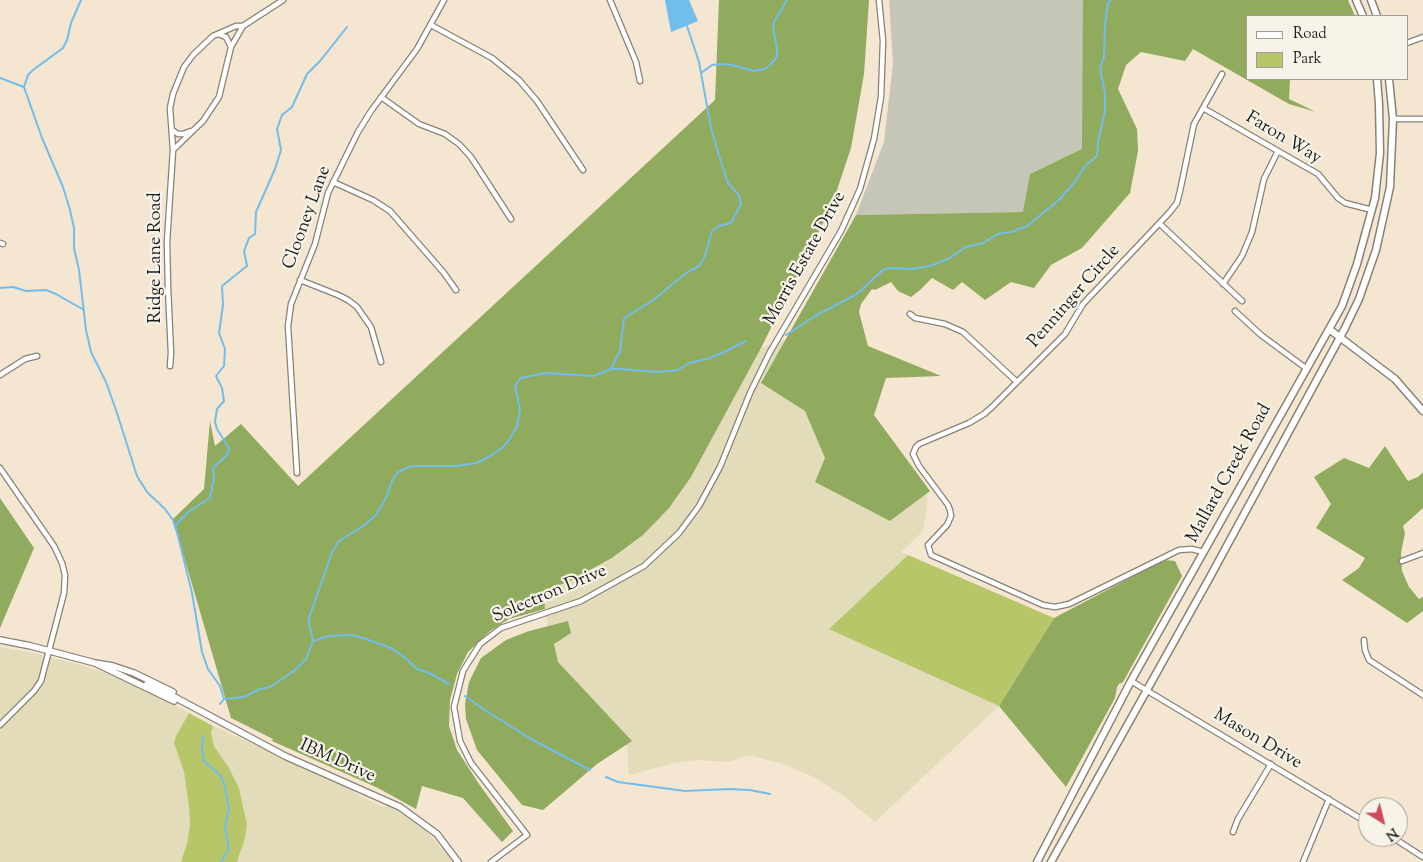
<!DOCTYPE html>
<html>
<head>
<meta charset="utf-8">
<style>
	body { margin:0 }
	#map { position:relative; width:1423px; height:862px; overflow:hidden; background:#f4e6d0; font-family:"Sorts Mill Goudy",serif }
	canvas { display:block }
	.legend { position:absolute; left:1246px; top:15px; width:162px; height:65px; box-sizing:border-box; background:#f7f3e8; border:1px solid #9f9d96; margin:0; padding:6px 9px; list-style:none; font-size:15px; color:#1c1c1c }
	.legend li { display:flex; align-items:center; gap:10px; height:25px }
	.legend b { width:25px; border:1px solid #9f9d96 }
	.north { position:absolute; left:1358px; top:797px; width:50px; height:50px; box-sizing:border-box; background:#f7f3e8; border:1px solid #9f9d96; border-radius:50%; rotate:144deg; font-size:14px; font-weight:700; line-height:20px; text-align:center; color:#1c1c1c }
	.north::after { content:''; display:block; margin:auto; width:18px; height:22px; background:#d1495b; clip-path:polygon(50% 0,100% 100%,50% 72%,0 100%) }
</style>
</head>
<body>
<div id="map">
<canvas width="1423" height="862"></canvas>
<ul class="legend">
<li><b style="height:6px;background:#fff"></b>Road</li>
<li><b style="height:14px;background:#b6c669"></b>Park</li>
</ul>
<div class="north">N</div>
</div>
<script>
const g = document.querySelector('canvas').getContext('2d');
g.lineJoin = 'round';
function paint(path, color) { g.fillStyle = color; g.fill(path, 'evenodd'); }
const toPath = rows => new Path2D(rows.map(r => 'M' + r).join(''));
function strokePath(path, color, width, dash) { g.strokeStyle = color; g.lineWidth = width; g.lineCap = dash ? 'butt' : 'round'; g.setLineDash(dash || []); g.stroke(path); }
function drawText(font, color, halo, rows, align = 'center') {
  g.font = font + ' "Sorts Mill Goudy",serif'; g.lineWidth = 4.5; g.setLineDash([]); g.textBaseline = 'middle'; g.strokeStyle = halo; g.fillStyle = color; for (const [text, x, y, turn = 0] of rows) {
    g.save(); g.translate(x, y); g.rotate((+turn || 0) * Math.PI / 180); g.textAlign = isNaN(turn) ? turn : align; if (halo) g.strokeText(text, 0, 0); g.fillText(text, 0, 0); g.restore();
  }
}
paint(toPath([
	[809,332,890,449,927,495,927,508,923,531,901,552,908,555,830,629,999,706,875,822,845,797,814,777,783,764,749,755,728,762,697,760,675,763,629,775,627,745,551,664,544,590,591,571,613,558,643,535,691,477,761,348],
	[0,647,33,653,74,663,106,673,158,696,189,713,176,736,174,743,184,772,189,807,190,825,187,843,181,862,0,862],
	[213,726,349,787,356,794,383,807,388,805,400,811,429,834,453,862,237,862,240,854,247,824,245,813,239,788,229,768,214,746,211,733]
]), '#e2dcba');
paint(toPath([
	[889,0,1083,0,1083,149,1030,174,1024,212,856,215,884,142,893,64]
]), '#c5c5b8');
paint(toPath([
	[908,555,1054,618,999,706,829,629],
	[189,713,213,726,211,733,214,746,229,768,239,788,247,824,245,838,237,862,181,862,187,843,190,825,189,807,184,772,174,743,176,736]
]), '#b6c669');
paint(toPath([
	[719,0,869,0,864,74,851,148,832,205,761,348,691,477,669,508,643,535,612,558,568,582,544,590,545,609,509,619,490,631,468,652,457,674,450,700,449,726,457,750,479,784,513,831,502,842,463,798,422,786,416,809,378,788,272,741,273,739,231,718,173,519,204,489,210,421,215,446,241,424,298,486,715,100],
	[1083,0,1348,0,1355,16,1247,16,1247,79,1290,79,1289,99,1316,112,1289,104,1193,49,1185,61,1141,52,1126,65,1118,89,1137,129,1138,151,1130,193,1082,248,1051,265,1034,288,1011,282,985,300,962,282,953,290,932,278,920,290,911,297,898,291,891,282,875,290,872,289,861,304,859,312,868,346,941,376,886,378,874,415,930,491,890,521,815,482,825,458,805,411,761,383,856,215,1023,212,1030,174,1082,149],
	[1385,446,1408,481,1418,477,1423,472,1423,508,1403,526,1405,533,1401,553,1402,571,1409,587,1419,599,1423,597,1423,611,1407,623,1342,580,1359,568,1365,558,1316,528,1331,504,1314,477,1344,458,1369,468],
	[0,498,34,548,0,628],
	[1164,560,1175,561,1182,576,1123,682,1119,684,1117,687,1115,698,1066,787,999,706,1054,618],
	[568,621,571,633,554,644,558,662,632,741,597,764,543,810,522,805,477,750,466,719,465,704,469,682,481,658,506,640,529,631]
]), '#90ab5d');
paint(toPath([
	[665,0,689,0,698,21,671,32]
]), '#71bdeb');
strokePath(toPath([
	[81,0,71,23,67,40,63,48,33,70,28,75,24,87,42,138,63,187,70,210,74,228,74,248,79,270,86,330,91,352,106,382,117,413,137,476,147,492,165,509,173,520,178,536,192,593,202,652,208,669,220,686,224,699],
	[701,73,712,65,719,64,732,65,754,71,765,69,770,65,777,57,777,49,773,27,774,22,787,0],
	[0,78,24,87],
	[0,288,13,287,26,291,46,290,56,294,84,310],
	[786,335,815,316,857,294,883,270,889,268,912,269,930,266,948,259,966,247,983,243,998,234,1016,231,1017,229,1026,227,1060,199,1074,183,1085,166,1097,156,1098,142,1105,111,1105,93,1100,69,1104,57,1105,24,1108,3,1111,0],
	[611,369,620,351,624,319,627,316,652,301,686,273,699,266,705,256,712,231,719,226,731,223,741,204,739,195,728,183,721,162,711,128,699,62,687,26],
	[175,526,188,512,210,498,214,478,213,468,228,454,229,448,217,429,215,422,217,409,224,401,222,388,216,376,224,366,225,349,219,333,223,305,222,286,247,266,244,251,249,238,255,234,256,212,275,169,281,150,277,129,282,115,292,107,307,74,320,61,347,27],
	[313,641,328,636,350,635,360,637,391,648,404,657,417,669,429,673,449,684],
	[465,696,486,711,531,739,590,770],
	[224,699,244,697,260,689,270,687,294,671,306,659,313,641,309,624,309,618,332,552,339,541,363,526,376,515,387,496,392,481,397,473,408,467,417,466,456,466,477,463,490,456,502,448,509,440,517,426,520,410,515,386,521,378,546,373,593,376,611,369,621,369,657,372,678,370,689,363,707,359,720,354,746,341],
	[220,704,224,699],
	[203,736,202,750,204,761,220,775,224,783,227,798,229,809,225,826,229,849,221,862],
	[606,777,618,782,685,791,730,789,750,790,770,794]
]), '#71bdeb', 2);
const minor = toPath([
	[610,0,636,62,640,81],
	[431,25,492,58,519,80,537,101,583,170],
	[243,26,236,26,213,36,193,55,184,67,173,94,170,108,173,150,203,121,219,97,231,47,243,26,283,0],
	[218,34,226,37,231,47],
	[1407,43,1423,37],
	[381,97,419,124,445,134,459,144,471,157,511,219],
	[1203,108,1318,174,1338,198,1345,203,1372,210],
	[1393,119,1423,119],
	[172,130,178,134,183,134,191,131],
	[333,182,373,200,390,211,444,273,456,290],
	[1160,224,1242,301],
	[0,243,3,244],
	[300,280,338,295,348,300,357,307,371,327,381,362],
	[1223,284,1242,256,1252,232,1264,179,1278,151],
	[1235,311,1261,335,1307,369],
	[910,314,915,318,945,324,963,332,1016,381],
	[170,366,171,353,168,288,167,242,173,150],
	[0,375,25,359,37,356],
	[0,468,54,546,62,563,65,575,64,593,41,681,34,691,0,725],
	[297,473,288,326,291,304,315,244,328,193,358,132,371,111,417,49,444,0],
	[1203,552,1192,549,1179,550,1069,604,1055,607,1043,605,931,555,928,545,947,525,951,516,950,510,948,505,919,466,913,454,916,447,919,444,969,423,984,414,992,407,1065,334,1083,304,1169,213,1177,203,1180,191,1194,124,1222,74],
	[1402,561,1423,553],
	[1364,640,1365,650,1369,660,1423,695],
	[1131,681,1368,823],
	[1233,832,1238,819,1271,764],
	[1392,837,1423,857],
	[491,862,527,835,471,763,460,741,454,707,463,671,480,644,501,628,581,601,644,566,679,533,699,506,720,467,750,393,770,352,841,231,860,189,874,139,881,97,883,41,879,0],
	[1303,862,1329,799]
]);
const tertiary = toPath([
	[0,640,31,646,95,663,113,666,134,673,173,692],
	[95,663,174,701],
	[145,687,147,684,152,685,285,756,400,807,437,834,458,862]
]);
const secondary = toPath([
	[1356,0,1363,16],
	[1371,0,1377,16],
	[1329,329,1395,379,1423,411],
	[1037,862,1131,681,1342,306,1357,264,1375,198,1380,153,1379,104,1377,79],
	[1051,862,1210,577,1345,328,1359,299,1376,250,1390,187,1393,119,1389,79]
]);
strokePath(minor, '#888176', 7);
strokePath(tertiary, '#888176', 8);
strokePath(secondary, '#888176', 9);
strokePath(minor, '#fff', 4.5);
strokePath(tertiary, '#fff', 5.5);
strokePath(secondary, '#fff', 6);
drawText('18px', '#1c1c1c', '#f7f3e8', [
	["Faron Way",1283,139,31],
	["Clooney Lane",308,218,-70],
	["Ridge Lane Road",157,258,-90],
	["Morris Estate Drive",806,259,-61],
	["Penninger Circle",1075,297,-49],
	["Mallard Creek Road",1230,474,-61],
	["Solectron Drive",550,595,-23],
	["Mason Drive",1257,740,31],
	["IBM Drive",337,762,24]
]);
</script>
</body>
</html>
